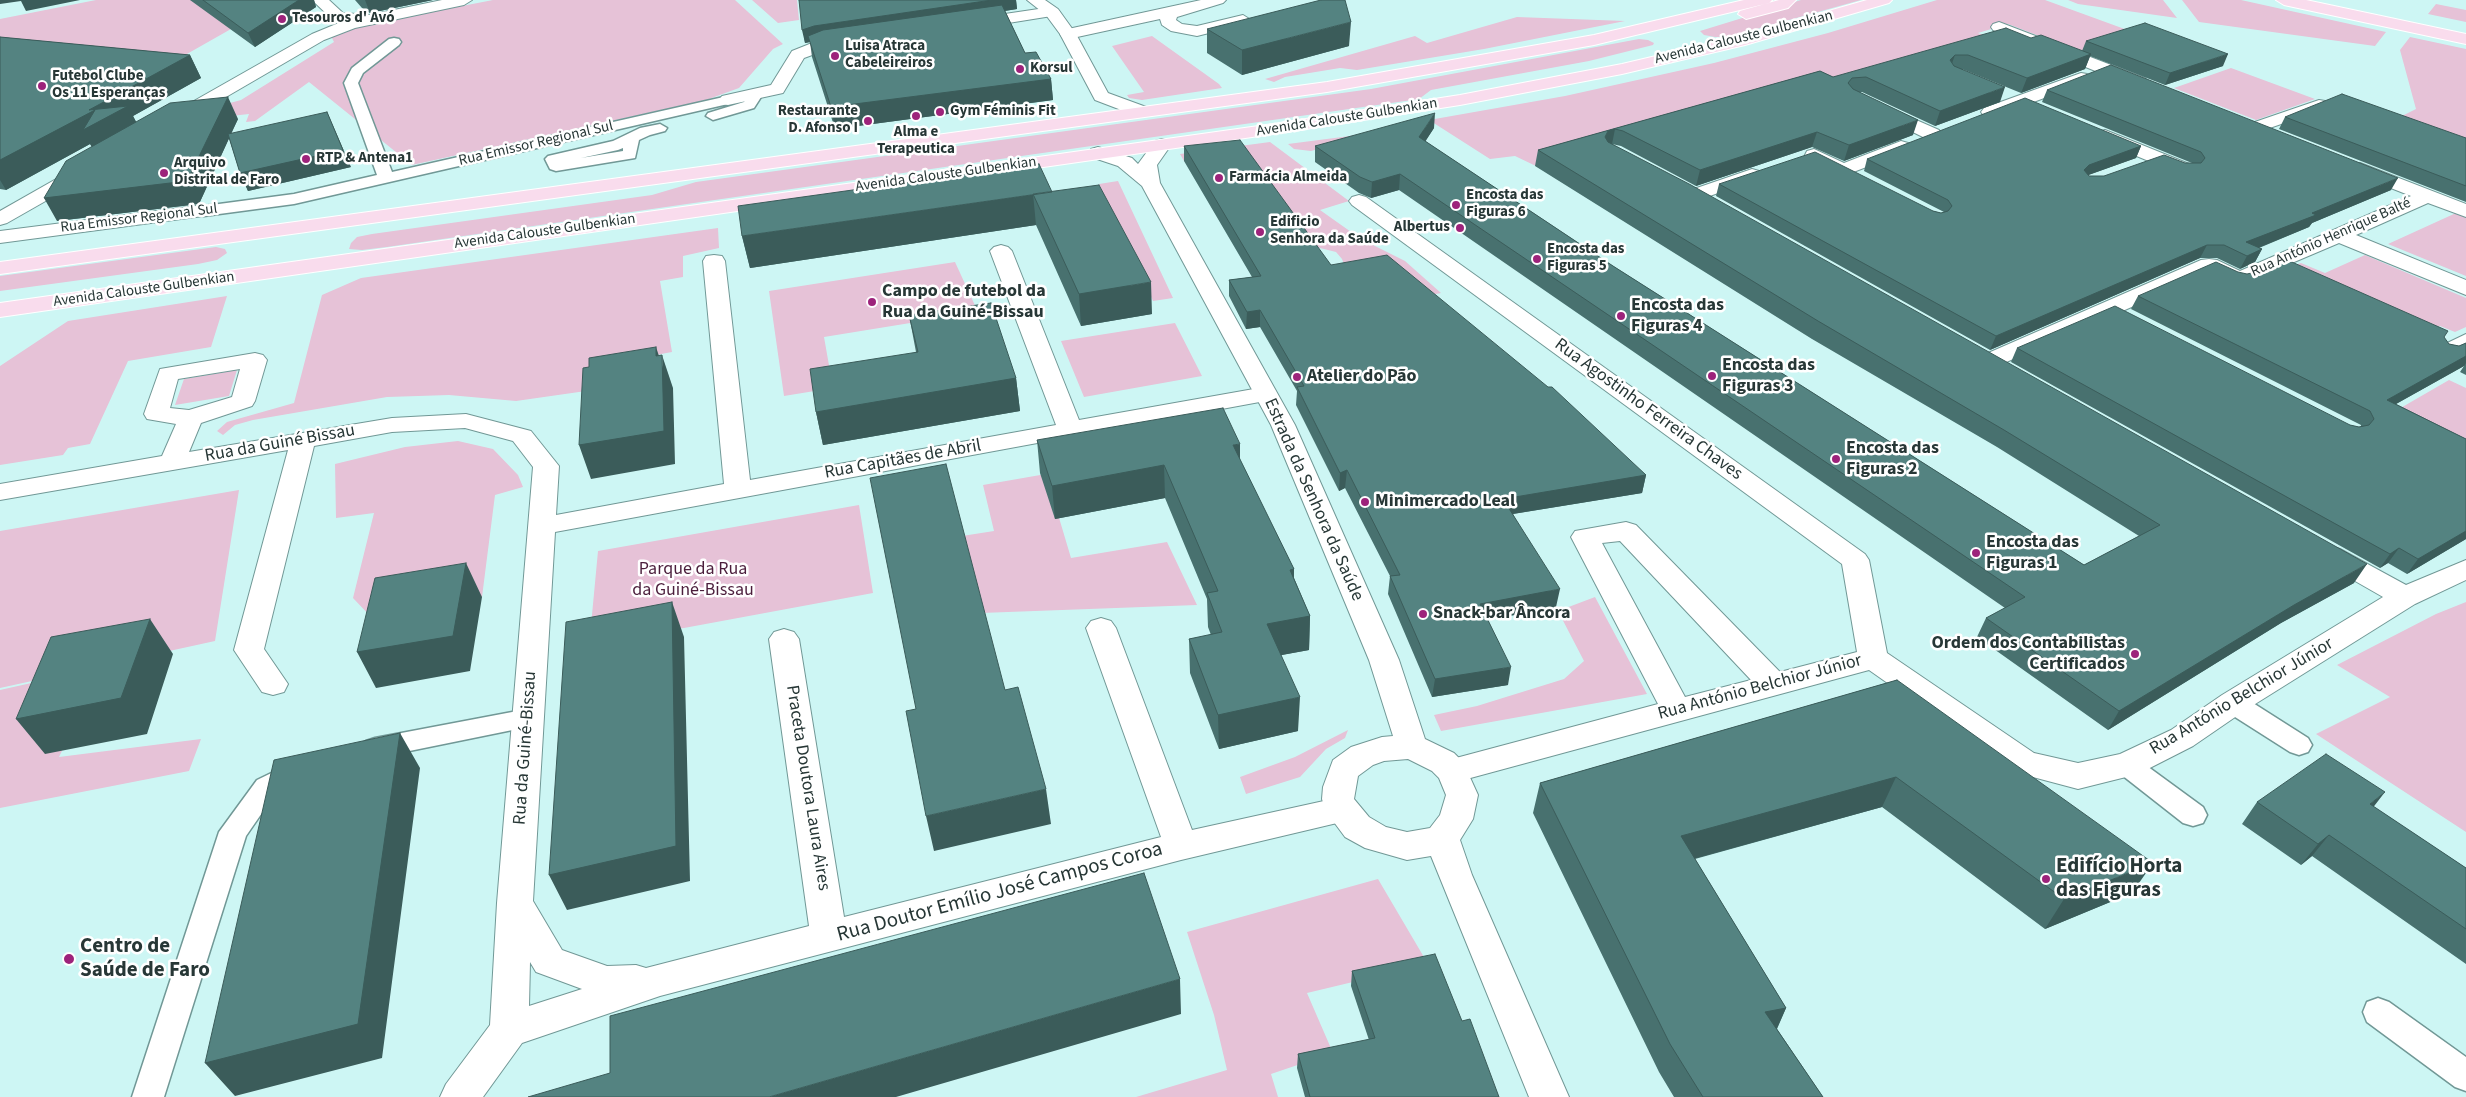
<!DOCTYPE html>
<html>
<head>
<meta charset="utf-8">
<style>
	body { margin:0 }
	canvas { display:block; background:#cdf6f4 }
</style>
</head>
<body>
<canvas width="2466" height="1097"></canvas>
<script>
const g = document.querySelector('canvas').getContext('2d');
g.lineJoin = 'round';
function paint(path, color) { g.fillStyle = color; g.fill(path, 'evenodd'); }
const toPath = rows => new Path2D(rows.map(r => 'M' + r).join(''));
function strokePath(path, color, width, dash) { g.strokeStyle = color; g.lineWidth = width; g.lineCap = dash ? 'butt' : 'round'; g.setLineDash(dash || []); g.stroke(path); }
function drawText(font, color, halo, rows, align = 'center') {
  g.font = font + ' "Source Sans 3",sans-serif'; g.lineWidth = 5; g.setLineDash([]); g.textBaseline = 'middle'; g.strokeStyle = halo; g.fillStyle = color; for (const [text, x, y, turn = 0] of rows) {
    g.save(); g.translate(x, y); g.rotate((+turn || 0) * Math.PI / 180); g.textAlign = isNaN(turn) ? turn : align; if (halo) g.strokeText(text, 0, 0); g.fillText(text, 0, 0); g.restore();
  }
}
paint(toPath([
	[96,0,216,0,231,29,37,139,0,151,0,19],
	[493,0,735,0,783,44,773,49,739,88,706,100,412,165,309,82,255,121,246,122,249,114,204,119,230,103,241,100,334,42,331,36,354,27],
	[752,0,797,0,799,20,778,23],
	[1801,0,1861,0,1728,37,1715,37,1704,35,1700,31],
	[1937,0,2045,0,2141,35,2078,51,2008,24,1978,33,2001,42,1631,138,1538,167,1515,156,1490,159,1429,120,1565,96,1714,63,1828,33],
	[2068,0,2163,0,2177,18,2078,4],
	[2182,0,2241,0,2386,32,2375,46,2199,22],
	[2436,4,2466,10,2466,22,2428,14],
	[1517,17,1625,21,1484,49,1357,70,1340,68,1285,77,1274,82,1265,79,1415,36,1427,43],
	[1152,36,1219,84,1222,88,1142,100,1129,98,1127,95,1144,92,1112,46],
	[2410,37,2466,49,2466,147,2400,117,2416,109,2400,50],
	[1639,39,1648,40,1654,43,1653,45,1589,61,1431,90,1419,99,387,247,362,250,349,249,351,243,357,237,372,234,652,195,696,182,1371,89],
	[2231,68,2315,99,2256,120,2174,88],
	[1381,132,1311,151,1294,149,1288,144],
	[1270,142,1349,201,1320,210,1361,239,1405,261,1441,293,1416,298,1345,267,1342,259,1336,252,1304,244,1184,161,1180,154],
	[1118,181,1173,298,1153,301,1099,184],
	[2456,213,2466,217,2466,276,2388,244],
	[718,228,719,248,683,256,683,277,660,281,672,352,590,367,586,391,516,401,449,395,387,397,253,420,235,425,223,435,217,431,227,422,294,403,322,295,361,278],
	[216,247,225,249,227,253,217,260,198,264,0,291,0,276],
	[2365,255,2466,298,2466,327,2455,332,2440,326,2418,335,2277,272,2301,263,2325,273],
	[955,262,978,312,824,337,833,388,784,396,769,291],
	[227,296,211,347,128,361,90,444,68,448,63,455,0,465,0,366,68,321],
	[1175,323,1202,376,1084,397,1061,341],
	[237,370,229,396,175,405,184,379],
	[2449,380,2466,388,2466,458,2385,417],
	[458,441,493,449,518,475,523,487,495,495,482,597,372,618,353,598,374,513,336,518,335,464,405,447],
	[1046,474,1071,558,1167,542,1197,605,981,613,962,536,994,531,983,485],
	[239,490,215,641,0,688,0,531],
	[859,505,873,593,684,628,590,636,598,551],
	[1595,597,1647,694,1441,731,1434,715,1477,706,1564,679,1584,661,1558,611],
	[2466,602,2466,832,2316,734,2390,697,2337,665,2436,614],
	[103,667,59,757,201,739,189,771,0,808,0,690],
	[1348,730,1345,738,1326,749,1300,777,1246,794,1240,777,1295,757],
	[1378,879,1428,964,1307,993,1333,1053,1271,1074,1278,1097,1136,1097,1227,1070,1214,1015,1187,932]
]), '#e6c2d7');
const lane = toPath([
	[394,38,399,39,401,42,399,45,363,73,358,83,392,172,728,96,735,100,728,104,294,204,204,216,198,214,196,211,198,208,204,206,294,194,377,175,344,83,352,68,389,39,394,38],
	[756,90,763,94,754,108,713,120,706,116,708,113,744,102,751,91,756,90],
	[660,124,667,128,665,131,650,135,639,140,635,158,556,171,550,169,545,159,548,156,613,141,640,128,660,124],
	[623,148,623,151,581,158,618,150,623,148],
	[2233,694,2242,696,2308,738,2312,745,2308,752,2299,755,2290,752,2224,710,2220,703,2224,696,2233,694],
	[528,709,537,711,541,718,537,725,375,758,366,755,362,748,366,741,375,738,528,709],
	[2127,755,2136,758,2203,807,2207,815,2203,823,2193,826,2183,823,2118,772,2114,765,2118,758,2127,755],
	[294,762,303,765,307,772,303,779,275,794,246,836,164,1097,132,1097,219,832,257,780,294,762],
	[2378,998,2389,1002,2466,1057,2466,1091,2455,1087,2367,1022,2363,1012,2367,1002,2378,998]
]);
const street = toPath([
	[312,0,329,0,343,13,370,15,442,0,472,0,464,5,355,28,324,40,183,122,171,122,168,118,171,114,312,34,341,22,333,20,312,0],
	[1201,0,1226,0,1223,3,1177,17,1176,20,1182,24,1197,26,1243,15,1251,20,1249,23,1197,36,1171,31,1162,25,1160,19,1068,39,1062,37,1060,34,1062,31,1068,29,1201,0],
	[1052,7,1060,12,1058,15,971,29,963,24,971,19,1052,7],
	[1999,22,2145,78,2148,82,2145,86,2139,87,2133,86,1993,30,1991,27,1993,24,1999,22],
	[847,37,853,39,855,42,853,45,826,50,804,58,783,93,728,105,722,104,719,100,722,96,771,85,792,51,817,41,847,37],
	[2081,73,2087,74,2090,78,2087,82,1996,116,1984,116,1981,112,1984,108,2081,73],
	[2319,100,2325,101,2328,105,2325,109,2255,133,2249,132,2246,128,2249,124,2319,100],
	[1882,105,1939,130,1941,134,1939,138,1925,138,1876,114,1873,110,1876,106,1882,105],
	[2105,130,2194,166,2197,170,2194,174,2180,174,2098,140,2096,136,2098,132,2105,130],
	[1901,141,1908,143,1910,147,1908,151,1843,176,1807,159,1805,155,1807,151,1814,149,1844,163,1901,141],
	[2360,163,2466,204,2466,217,2428,203,2356,235,2466,280,2466,295,2339,243,2240,285,2209,273,1995,367,1987,369,1979,367,1975,362,1979,357,2201,260,2209,259,2217,260,2240,271,2411,196,2353,173,2350,169,2353,165,2360,163],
	[79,168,86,170,89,174,86,178,7,223,0,225,0,211,72,170,79,168],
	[1752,169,1759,171,1762,175,1759,179,1695,201,1688,199,1685,195,1688,191,1752,169],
	[1359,195,1366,197,1865,554,1869,560,1887,653,2034,753,2078,763,2120,754,2171,730,2222,695,2383,597,2320,561,2316,555,2320,549,2330,546,2340,549,2406,585,2466,560,2466,580,2415,604,2244,711,2193,746,2138,774,2078,789,2014,772,1869,670,1452,783,1441,780,1436,771,1441,762,1658,704,1571,537,1575,531,1626,522,1636,525,1780,672,1857,652,1842,564,1352,205,1349,201,1352,197,1359,195],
	[1620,541,1751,680,1685,697,1602,543,1620,541],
	[204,205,211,207,214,211,211,215,0,243,0,231,204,205],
	[1001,245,1008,247,1012,251,1079,420,1265,387,1274,389,1277,394,1274,399,1265,401,555,532,533,901,562,950,607,966,636,965,646,968,809,926,769,639,774,632,784,629,794,632,799,639,844,917,1161,837,1086,628,1091,621,1101,618,1111,621,1116,628,1192,830,1342,797,1354,801,1359,810,1354,819,1181,860,660,996,522,1043,483,1097,440,1097,446,1084,490,1025,497,903,533,467,513,441,465,428,392,432,314,446,264,649,288,684,284,692,273,695,262,692,234,650,288,450,0,500,0,484,162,456,176,424,147,419,144,414,160,369,255,353,263,355,267,360,255,401,252,406,201,423,189,452,392,418,466,414,531,431,559,466,556,515,724,484,703,261,706,256,714,255,722,256,725,261,750,480,1056,425,990,251,994,247,1001,245],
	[240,369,232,397,189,410,170,408,178,379,240,369],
	[530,962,536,972,582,989,529,1006,530,962],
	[2466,334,2466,351,2449,358,2441,356,2437,351,2441,346,2466,334]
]);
const secondary = toPath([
	[1027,0,1045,0,1058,9,1076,34,1108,93,1149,108,1152,112,1149,116,1137,116,1095,100,1060,34,1046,15,1027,0],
	[1162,139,1169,141,1171,145,1157,165,1160,183,1295,425,1399,660,1425,739,1454,753,1463,762,1478,795,1473,819,1460,840,1472,875,1569,1097,1529,1097,1431,856,1407,860,1365,848,1345,837,1325,810,1322,799,1323,787,1333,760,1351,747,1382,737,1393,736,1369,660,1271,425,1142,186,1118,166,1091,157,1089,153,1091,149,1098,147,1132,158,1138,164,1155,141,1162,139],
	[1408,759,1432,771,1439,778,1446,795,1440,815,1430,828,1407,832,1386,827,1369,817,1354,799,1358,776,1373,765,1384,761,1408,759]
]);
const primary = toPath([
	[1744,0,1772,0,1769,3,1594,45,1327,92,0,274,0,262,1327,82,1594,35,1744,0],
	[1779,0,1796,0,1788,8,1746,19,1738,14,1740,11,1779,0],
	[1867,0,1892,0,1889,3,1745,45,1622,74,1460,105,1280,133,0,317,0,303,1280,123,1460,95,1622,64,1741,36,1867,0],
	[2276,0,2306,0,2466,34,2466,44,2284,5,2276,0]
]);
strokePath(lane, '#719896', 3);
strokePath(street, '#719896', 2);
strokePath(secondary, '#719896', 2);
strokePath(primary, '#fff', 2);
paint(lane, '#fff');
paint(street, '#fff');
paint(secondary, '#fff');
paint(primary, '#f9dced');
paint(toPath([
	[190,0,314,0,316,7,255,47],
	[355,0,433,0,370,13,362,8],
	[799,0,1016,0,1017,9,1005,11,1025,53,1051,79,1053,100,835,129,812,57,810,42,805,43],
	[1207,29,1349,46,1242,75,1207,53],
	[0,37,190,55,201,78,133,116,136,122,238,119,231,133,351,167,248,191,240,173,229,138,199,204,57,221,92,146,90,144,6,190,0,189],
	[2031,38,2082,51,2086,41,2223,66,2165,85,2090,56,2085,69,2021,93,1962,69,2000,102,1935,126,1862,92,1860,92,1913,135,1844,161,1812,147,1696,186,1621,146,1612,144,2354,583,2281,623,2108,730,1977,637,1986,618,2005,608,1399,190,1371,198,1359,193,1315,162,1315,146,1434,128,1425,141,1613,266,2084,565,2139,536,1997,447,1812,339,1535,166,1538,150,1820,71,1833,77],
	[2047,90,2391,190,2312,223,2309,227,2259,248,2262,249,2255,262,2240,269,2217,258,2200,258,1990,350,1716,196,1719,184,1933,211,1941,213,1944,212,1864,171,1867,159,2141,146,2136,158,2088,175,2089,176,2104,176,2185,163,2192,163,2042,102],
	[2285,117,2466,138,2466,202,2279,129],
	[1184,146,1331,265,1646,475,1642,493,1513,514,1556,607,1488,620,1508,685,1432,697,1388,594,1390,576,1345,488,1339,491,1296,405,1297,391,1260,327,1246,329,1229,296,1229,280,1252,277,1184,161],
	[1052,192,1152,314,1081,326,1036,225,750,268,742,236],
	[2138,296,2444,338,2449,344,2459,346,2466,343,2466,375,2460,372,2464,366,2396,404,2466,439,2466,539,2407,574,2388,563,2380,568,2011,362,2017,348,2350,425,2359,427,2361,426,2361,425,2131,309],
	[909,315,1016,378,1020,411,823,445,816,412,916,352],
	[1037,440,1240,460,1294,569,1294,578,1310,616,1309,650,1281,655,1298,731,1219,749,1190,673,1189,639,1211,635,1208,627,1207,599,1165,498,1055,519,1040,473],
	[1897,680,2132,893,2045,929,1882,807,1695,859,1786,1008,1777,1029,1823,1097,1674,1097,1659,1072,1533,813,1540,783],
	[2257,802,2374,807,2466,868,2466,964,2312,856,2301,865,2242,824],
	[1352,971,1462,1021,1499,1097,1305,1097,1297,1068,1298,1054,1369,1040,1351,986]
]), '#48716f');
paint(toPath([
	[0,0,80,0,26,11,21,1,0,4],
	[299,0,314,0,316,7,255,47,248,33],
	[365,0,433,0,370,13],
	[992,0,1016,0,1017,9,817,39,808,36,810,42,805,43,802,30,814,26],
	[1351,22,1349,46,1242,75,1242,50],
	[2091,54,2085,69,2021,93,2027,78],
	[2228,54,2223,66,2165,85,2170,73],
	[190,55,201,78,133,116,140,129,96,154,90,144,6,190,0,180,0,160,89,110],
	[1955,55,1950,69,1950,60],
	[1051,79,1053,100,835,129,831,107],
	[2005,87,2000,102,1935,126,1940,111],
	[228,97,238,119,199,204,57,221,44,198],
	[327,112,351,167,248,191,240,173],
	[1435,113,1434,128,1418,153,1419,137],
	[1918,120,1913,135,1844,161,1849,145],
	[1615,129,1612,144,1602,153,1605,137,1608,131],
	[1817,132,1812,147,1696,186,1700,170],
	[2141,146,2136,158,2083,177,2084,170,2089,165],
	[1400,174,1399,190,1371,198,1372,182],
	[2398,178,2391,190,2312,223,2309,227,2243,254,2246,242,2312,213],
	[1052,192,1033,194,1036,225,750,268,742,236],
	[2207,245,2200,258,1990,350,1996,336],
	[2262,249,2255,262,2240,269,2247,256],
	[1151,282,1152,314,1081,326,1079,294],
	[1260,310,1260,327,1246,329,1247,312],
	[656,347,663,368,662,355,673,388,675,464,591,479,579,445,656,356],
	[2466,356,2466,363,2464,366,2378,414,2387,400],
	[1016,378,1020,411,823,445,816,412],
	[1240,444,1240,476,1233,445],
	[1164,465,1165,498,1055,519,1052,486],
	[1347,470,1345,488,1339,491,1340,473],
	[1646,475,1642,493,1500,516,1503,499],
	[2466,531,2466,539,2407,574,2418,559],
	[2399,548,2388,563,2380,568,2390,554],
	[466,563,482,597,470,671,376,688,357,652],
	[2367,564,2354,583,2281,623,2108,730,2119,711,2294,605],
	[1294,569,1293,603,1290,570],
	[1560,589,1556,607,1478,622,1480,604],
	[672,602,684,637,690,881,567,910,549,875],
	[1310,616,1309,650,1266,658,1267,624],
	[150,619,173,654,147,734,45,754,16,719],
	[1511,667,1508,685,1432,697,1435,679],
	[1300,697,1298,731,1219,749,1218,715],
	[400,733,420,768,382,1058,235,1096,205,1063],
	[1896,777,1882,807,1671,865,1681,836],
	[1046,789,1051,824,934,851,926,816],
	[2385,792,2368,814,2370,804],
	[2329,835,2312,856,2301,865,2318,844],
	[2153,863,2132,893,2045,929,2064,899],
	[1180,979,1181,1014,896,1097,769,1097],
	[1786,1008,1773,1037,1765,1012]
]), '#3b5c5a');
const building = toPath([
	[203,0,299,0,248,33,203,0],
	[799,0,992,0,814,26,802,30,799,0],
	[1321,0,1345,0,1351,22,1242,50,1207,29,1321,0],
	[1002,5,1025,53,1036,52,1051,79,831,107,808,36,823,30,1002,5],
	[2145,23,2228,54,2170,73,2086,41,2145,23],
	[2006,28,2031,38,2041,35,2091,54,2027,78,1968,55,1955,55,1950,60,1954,66,2005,87,1940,111,1866,77,1852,78,1848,83,1853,89,1918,120,1849,145,1817,132,1700,170,1623,131,1615,129,1608,131,1605,137,1608,142,1691,185,2367,564,2294,605,2119,711,1986,618,2025,597,1400,174,1372,182,1360,177,1315,146,1435,113,1419,137,1613,266,2084,565,2160,525,2004,430,1818,321,1538,150,1820,71,1833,77,2006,28],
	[0,37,190,55,89,110,128,106,83,130,95,110,0,160,0,37],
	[2111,65,2398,178,2312,213,2316,215,2246,242,2262,249,2247,256,2224,245,2207,245,1996,336,1719,184,1815,152,1933,211,1941,213,1948,211,1952,206,1948,200,1867,159,2025,98,2141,146,2089,165,2084,170,2089,176,2104,176,2164,155,2185,163,2201,163,2205,158,2201,152,2047,90,2111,65],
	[2342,94,2466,138,2466,186,2285,117,2342,94],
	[228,97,187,181,44,198,66,161,170,103,228,97],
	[327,112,343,150,240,173,228,134,327,112],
	[1240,140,1331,265,1387,255,1548,387,1552,387,1646,475,1503,499,1560,589,1480,604,1511,667,1435,679,1390,576,1400,575,1347,470,1340,473,1297,387,1304,386,1260,310,1247,312,1229,280,1261,276,1184,146,1240,140],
	[1039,164,1052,192,742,236,738,206,1039,164],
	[1099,185,1151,282,1079,294,1033,194,1099,185],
	[2285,259,2448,331,2444,337,2449,344,2459,346,2466,343,2466,356,2387,400,2466,439,2466,531,2418,559,2399,548,2390,554,2017,348,2115,306,2350,425,2359,427,2369,425,2374,419,2370,411,2138,296,2216,262,2238,272,2247,274,2256,272,2285,259],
	[991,303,1016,378,816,412,810,369,918,352,909,315,991,303],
	[656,347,656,356,662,355,664,431,579,445,583,368,589,367,589,358,656,347],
	[1223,408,1240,444,1233,445,1294,569,1290,570,1310,616,1267,624,1300,697,1218,715,1189,639,1222,632,1207,593,1218,591,1164,465,1052,486,1037,440,1223,408],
	[946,464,1005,690,1018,687,1046,789,926,816,906,711,916,709,870,478,946,464],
	[466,563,453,636,357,652,375,578,466,563],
	[672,602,676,846,549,875,566,622,672,602],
	[150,619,121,698,16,719,51,637,150,619],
	[1897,680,2153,863,2064,899,1896,777,1681,836,1786,1008,1765,1012,1823,1097,1703,1097,1670,1044,1540,783,1897,680],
	[400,733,358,1024,205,1063,274,760,400,733],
	[2326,754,2385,792,2370,804,2466,868,2466,929,2329,835,2318,844,2257,802,2326,754],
	[1144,873,1180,979,769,1097,528,1097,610,1073,610,1016,1144,873],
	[1435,954,1462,1021,1470,1019,1499,1097,1310,1097,1298,1054,1375,1038,1352,971,1435,954]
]);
paint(building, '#548381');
strokePath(building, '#3b5c5a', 1);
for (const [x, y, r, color] of [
	[282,19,5,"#9d237b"],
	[835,56,5,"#9d237b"],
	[1020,69,5,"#9d237b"],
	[42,86,5,"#9d237b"],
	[940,112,5,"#9d237b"],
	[916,116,5,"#9d237b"],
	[868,121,5,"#9d237b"],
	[306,159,5,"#9d237b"],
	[164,173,5,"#9d237b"],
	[1219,178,5,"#9d237b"],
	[1456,205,5,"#9d237b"],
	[1460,228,5,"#9d237b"],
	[1260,232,5,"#9d237b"],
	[1537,259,5,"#9d237b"],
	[872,302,5,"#9d237b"],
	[1621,316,5,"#9d237b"],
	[1712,376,5,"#9d237b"],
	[1297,377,5,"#9d237b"],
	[1836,459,5,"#9d237b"],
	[1365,502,5,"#9d237b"],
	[1976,553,5,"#9d237b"],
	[1423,614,5,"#9d237b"],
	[2135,654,5,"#9d237b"],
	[2046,879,5,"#9d237b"],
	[69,959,6,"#9d237b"]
]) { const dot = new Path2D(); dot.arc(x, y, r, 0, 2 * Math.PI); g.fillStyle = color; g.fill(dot); strokePath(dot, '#fff', 2); }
drawText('bold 15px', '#273736', '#fff', [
	["Tesouros d' Avó",292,19],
	["Luisa Atraca",845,47],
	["Cabeleireiros",845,64],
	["Korsul",1030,69],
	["Futebol Clube",52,77],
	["Os 11 Esperanças",52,94],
	["Restaurante",858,112,"right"],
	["D. Afonso I",858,129,"right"],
	["Gym Féminis Fit",950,112],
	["Alma e",916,133,"center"],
	["Terapeutica",916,150,"center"],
	["RTP & Antena1",316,159],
	["Arquivo",174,164],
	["Distrital de Faro",174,181],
	["Farmácia Almeida",1229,178],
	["Encosta das",1466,196],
	["Figuras 6",1466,213],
	["Edificio",1270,223],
	["Senhora da Saúde",1270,240],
	["Albertus",1450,228,"right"],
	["Encosta das",1547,250],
	["Figuras 5",1547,267]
], 'left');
drawText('15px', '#273736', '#fff', [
	["Avenida Calouste Gulbenkian",1744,38,-14],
	["Avenida Calouste Gulbenkian",1347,118,-9],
	["Rua Emissor Regional Sul",536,144,-13],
	["Avenida Calouste Gulbenkian",946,175,-8],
	["Rua Emissor Regional Sul",139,219,-7],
	["Avenida Calouste Gulbenkian",545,232,-8],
	["Rua António Henrique Balté",2331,238,-24],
	["Avenida Calouste Gulbenkian",144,290,-8]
]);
drawText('bold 18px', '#273736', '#fff', [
	["Campo de futebol da",882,292],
	["Rua da Guiné-Bissau",882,313],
	["Encosta das",1631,306],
	["Figuras 4",1631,327],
	["Encosta das",1722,366],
	["Figuras 3",1722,387],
	["Atelier do Pão",1307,377],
	["Encosta das",1846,449],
	["Figuras 2",1846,470],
	["Minimercado Leal",1375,502],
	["Encosta das",1986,543],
	["Figuras 1",1986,564],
	["Snack-bar Âncora",1433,614],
	["Ordem dos Contabilistas",2125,644,"right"],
	["Certificados",2125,665,"right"]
], 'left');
drawText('18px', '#273736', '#fff', [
	["Rua Agostinho Ferreira Chaves",1648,410,36],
	["Rua da Guiné Bissau",280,444,-10],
	["Rua Capitães de Abril",903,460,-10],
	["Estrada da Senhora da Saúde",1313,500,66],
	["Rua António Belchior Júnior",1760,688,-15],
	["Rua António Belchior Júnior",2242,697,-31],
	["Rua da Guiné-Bissau",526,748,-86],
	["Praceta Doutora Laura Aires",807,788,81]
]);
drawText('18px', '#4b1e3c', '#fff', [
	["Parque da Rua",693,570],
	["da Guiné-Bissau",693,591]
]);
drawText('bold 21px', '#273736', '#fff', [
	["Edifício Horta",2056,867],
	["das Figuras",2056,891],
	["Centro de",80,947],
	["Saúde de Faro",80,971]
], 'left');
drawText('21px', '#273736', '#fff', [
	["Rua Doutor Emílio José Campos Coroa",1000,893,-15]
]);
</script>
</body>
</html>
